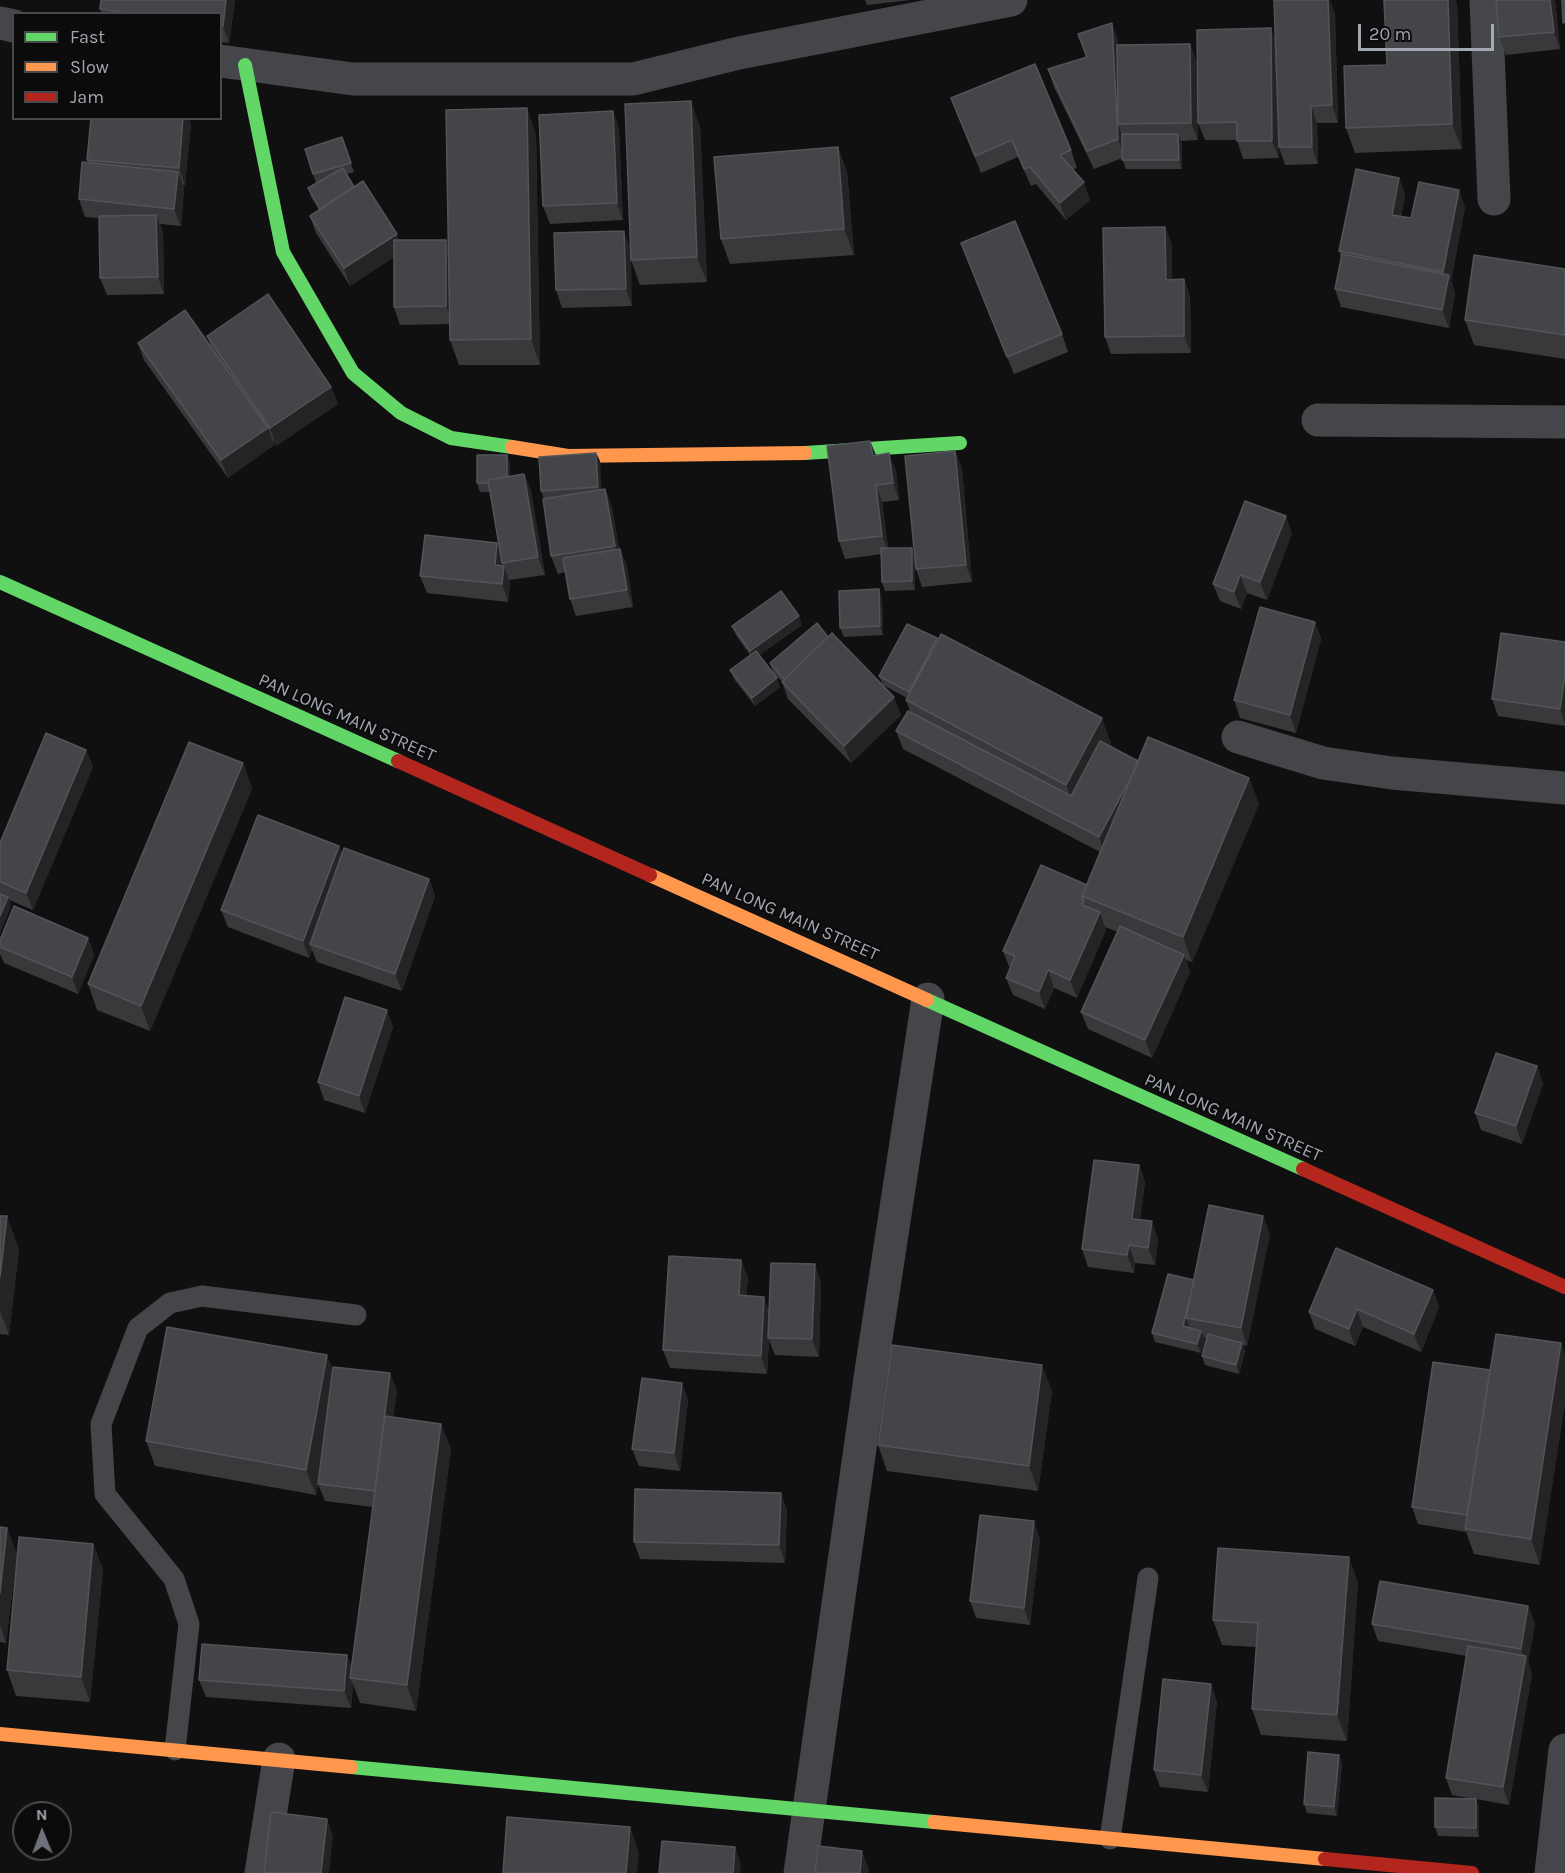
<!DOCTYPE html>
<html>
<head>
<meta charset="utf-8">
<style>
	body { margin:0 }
	#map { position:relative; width:1565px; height:1873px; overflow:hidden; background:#101011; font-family:Karla,sans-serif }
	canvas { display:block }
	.legend { position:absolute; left:12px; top:12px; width:210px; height:108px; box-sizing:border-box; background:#0b0b0c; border:2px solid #47494e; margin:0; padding:8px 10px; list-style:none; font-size:18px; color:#a2a7b2 }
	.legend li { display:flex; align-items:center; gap:12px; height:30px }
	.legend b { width:30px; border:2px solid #47494e }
	.north { position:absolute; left:12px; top:1801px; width:60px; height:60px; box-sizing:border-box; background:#0b0b0c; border:2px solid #47494e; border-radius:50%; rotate:359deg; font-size:16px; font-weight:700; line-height:24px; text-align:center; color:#a2a7b2 }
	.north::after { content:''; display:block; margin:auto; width:21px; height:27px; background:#6f727a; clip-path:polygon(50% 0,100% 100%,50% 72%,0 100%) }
	.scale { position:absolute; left:1358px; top:24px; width:136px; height:27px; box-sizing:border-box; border:3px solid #a2a7b2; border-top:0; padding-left:8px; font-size:18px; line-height:21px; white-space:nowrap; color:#a2a7b2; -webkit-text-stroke:4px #0b0b0c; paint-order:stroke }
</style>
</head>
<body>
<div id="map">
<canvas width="1565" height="1873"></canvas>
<ul class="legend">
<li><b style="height:8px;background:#63d668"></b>Fast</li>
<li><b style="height:8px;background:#ff974d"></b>Slow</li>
<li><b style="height:8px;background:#b3261e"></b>Jam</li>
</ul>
<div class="north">N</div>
<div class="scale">20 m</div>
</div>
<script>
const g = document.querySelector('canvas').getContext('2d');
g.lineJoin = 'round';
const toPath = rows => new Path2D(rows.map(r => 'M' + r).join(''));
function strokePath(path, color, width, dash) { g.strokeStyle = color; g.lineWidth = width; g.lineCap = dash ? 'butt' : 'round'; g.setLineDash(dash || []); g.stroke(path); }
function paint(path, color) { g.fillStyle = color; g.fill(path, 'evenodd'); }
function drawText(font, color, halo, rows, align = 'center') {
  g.font = font + ' Karla,sans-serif'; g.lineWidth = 4.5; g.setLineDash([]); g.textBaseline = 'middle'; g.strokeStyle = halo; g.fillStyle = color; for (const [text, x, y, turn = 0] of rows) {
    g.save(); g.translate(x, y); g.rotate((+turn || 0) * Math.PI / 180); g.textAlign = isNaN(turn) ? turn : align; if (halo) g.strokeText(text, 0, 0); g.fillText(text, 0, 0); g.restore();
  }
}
strokePath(toPath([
	[175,1750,189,1624,174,1579,105,1494,101,1424,138,1328,170,1303,202,1296,356,1315],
	[1110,1839,1148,1578]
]), '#454649', 21);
strokePath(toPath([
	[1486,0,1494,199],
	[0,23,14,26],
	[220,61,353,79,633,79,739,53,1011,0],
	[1318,420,1565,422],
	[1238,737,1323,763,1392,773,1565,788],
	[261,1873,279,1759],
	[800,1873,870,1378,928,999],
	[1551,1873,1565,1750]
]), '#454649', 33);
strokePath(toPath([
	[245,65,283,252,353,373,401,413,451,438,512,447],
	[805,453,960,443],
	[0,582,398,761],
	[927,1000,1303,1169],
	[351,1767,934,1822]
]), '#63d668', 14);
strokePath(toPath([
	[512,447,568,456,805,453],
	[650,875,927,1000],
	[0,1734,351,1767],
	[934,1822,1325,1859]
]), '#ff974d', 14);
strokePath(toPath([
	[398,761,650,875],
	[1303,1169,1565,1287],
	[1325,1859,1472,1873]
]), '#b3261e', 14);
paint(toPath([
	[235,0,229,43,220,42,220,14,102,14,100,9],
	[865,0,911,0,867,5],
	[1496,0,1555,0,1560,49,1506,55,1499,37],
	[1457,3,1462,149,1355,153,1346,128,1387,65],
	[1335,14,1338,123,1317,123,1318,164,1285,165,1279,147,1278,139,1279,158,1243,159,1237,140,1205,140,1198,123,1275,40],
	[1078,34,1118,40,1118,45,1190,44,1196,61,1198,140,1181,141,1182,169,1126,169,1122,158,1094,169,1054,87,1048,69,1086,58],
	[951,98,1071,150,1077,168,1072,170,1090,200,1066,220,1036,184,1031,186,1018,157,981,173],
	[613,111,619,129,623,220,550,224,543,206],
	[191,123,185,185,183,185,184,189,181,226,160,224,163,232,164,294,107,295,100,278,99,218,85,217,79,199,88,163,87,160],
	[700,126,707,282,640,285,631,260],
	[536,134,540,365,459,365,450,340,450,324,400,325,394,307,394,257,350,286,316,233,310,216,319,210,311,197,308,188,316,183,305,149,342,137,354,172,347,174,354,187,399,240,449,248],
	[838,147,847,172,854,255,730,264,721,239],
	[1399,178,1405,195,1401,217,1411,218,1465,207,1451,281,1455,293,1449,328,1341,307,1335,289,1341,258,1339,251],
	[624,231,632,306,562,308,556,290],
	[961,243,1062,334,1068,352,1014,374],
	[1172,244,1172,279,1184,279,1190,297,1191,353,1111,354,1105,337],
	[1565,269,1565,359,1474,345,1465,320],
	[207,336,331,387,338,404,276,446,273,440,274,445,228,478,144,360,138,343,211,347],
	[870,441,876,455,896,471,899,500,882,502,888,548,914,554,955,451,962,469,972,582,922,587,916,569,915,564,915,590,885,591,882,582,882,554,845,559,839,541],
	[596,453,600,461,601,490,605,489,612,507,619,549,627,566,633,607,576,616,570,599,565,572,558,574,551,556,544,499,541,491],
	[507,455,510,464,510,476,524,474,531,491,545,575,509,580,510,583,508,602,427,593,420,576,497,543,500,552,490,492,480,492,477,483],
	[1292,533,1267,600,1247,593,1241,609,1220,601,1213,584],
	[879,589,882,598,883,635,844,637,840,628],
	[1315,622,1321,639,1296,733,1240,718,1234,700],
	[802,625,759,655,780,687,755,706,734,679,730,670,750,655,736,635,732,626],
	[828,637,883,685,879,676,937,640,1111,743,1110,746,1138,761,1249,778,1259,804,1192,962,1186,960,1190,972,1152,1058,1088,1029,1081,1012,1118,932,1105,927,1106,930,1077,998,1054,988,1045,1009,1013,995,1006,978,1010,969,1003,951,1087,885,1100,852,903,749,896,731,910,711,906,700,907,698,883,685,901,715,851,763,788,699,782,682,773,672,770,663],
	[1565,642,1565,726,1498,716,1492,699],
	[86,750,93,767,33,910,9,900,11,906,0,933,0,843],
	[243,763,252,789,150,1031,97,1010,88,984],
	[339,846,342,854,429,879,435,896,402,991,317,962,312,950,309,958,228,927,221,910],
	[88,938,94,955,78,994,4,963,0,954,0,940],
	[387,1010,393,1027,365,1113,324,1100,318,1082],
	[1537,1066,1543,1084,1522,1144,1481,1130,1475,1113],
	[1139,1165,1145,1182,1140,1220,1158,1239,1155,1265,1135,1263,1134,1273,1088,1267,1082,1249],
	[0,1216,19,1249,9,1335,0,1334],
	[1270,1234,1247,1346,1243,1345,1245,1352,1239,1374,1205,1365,1202,1356,1207,1338,1204,1337,1205,1339,1201,1353,1155,1342,1152,1333,1194,1280],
	[741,1260,748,1278,746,1296,769,1311,821,1282,819,1357,775,1355,769,1340,767,1374,670,1368,663,1350],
	[1433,1290,1439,1307,1421,1352,1363,1327,1355,1346,1315,1329,1309,1312],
	[333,1370,397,1391,393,1417,441,1424,451,1449,416,1711,360,1703,353,1684,351,1708,206,1697,199,1680,347,1655,352,1668,373,1507,325,1501,318,1484,320,1471,316,1495,155,1466,146,1441],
	[1490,1370,1540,1565,1474,1554,1466,1532,1418,1524,1412,1507],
	[682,1383,688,1400,680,1471,639,1466,632,1449],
	[1052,1391,1038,1491,887,1471,878,1445],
	[787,1510,785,1563,640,1559,634,1542],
	[0,1527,17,1553,6,1643,0,1642],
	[1040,1539,1030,1625,976,1618,970,1601],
	[93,1544,103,1569,90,1702,16,1696,7,1670],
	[1358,1582,1347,1741,1261,1735,1252,1709,1256,1647,1222,1645,1213,1620],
	[1528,1606,1535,1624,1528,1662,1532,1674,1509,1805,1476,1799,1479,1807,1479,1837,1438,1836,1435,1827,1473,1799,1452,1795,1446,1778,1467,1656,1378,1641,1372,1624],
	[1217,1701,1208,1792,1160,1787,1154,1770],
	[1339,1755,1342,1764,1337,1816,1307,1813,1304,1804]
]), '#39393c');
paint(toPath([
	[226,0,235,0,229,43,223,26],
	[1328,0,1330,0,1335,14,1338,123,1332,105],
	[1448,0,1456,0,1457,3,1462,149,1452,124],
	[1550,0,1555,0,1560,49,1554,32],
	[1112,23,1118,40,1122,124,1118,124,1123,138,1124,157,1118,139],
	[1271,28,1277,46,1279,158,1272,141],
	[1190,44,1196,61,1198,140,1191,123],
	[691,101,700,126,707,282,697,257],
	[1311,106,1317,123,1318,164,1312,147],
	[527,108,536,134,540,365,531,339],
	[613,111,619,129,623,220,617,203],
	[183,118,189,118,191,123,185,185,179,168],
	[1178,134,1182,143,1182,169,1179,160],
	[838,147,847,172,854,255,844,229],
	[178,172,184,189,181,226,174,209],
	[1399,178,1405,195,1398,232,1392,215],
	[1084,182,1090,200,1066,220,1060,203],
	[1459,190,1465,207,1451,281,1455,293,1449,328,1442,310,1447,283,1443,272],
	[156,215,163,232,164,294,158,277],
	[1165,227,1172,244,1172,297,1166,280],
	[624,231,631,249,632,306,626,289],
	[397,234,403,251,350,286,344,268],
	[446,240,452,257,453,324,446,306],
	[1184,279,1190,297,1191,353,1184,336],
	[331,387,338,404,276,446,270,428],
	[268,428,274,445,228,478,221,460],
	[870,441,877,458,873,456],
	[955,451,962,469,972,582,966,565],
	[596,453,600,461,602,496,598,487],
	[889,453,896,471,899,500,893,483],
	[507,455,510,464,510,492,507,483],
	[524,474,531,491,545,575,538,557],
	[876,485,882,502,889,553,882,536],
	[605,489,612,507,621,563,615,546],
	[1286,516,1292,533,1267,600,1260,582],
	[497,543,503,560,502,563,501,583,495,565],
	[912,548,915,557,915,590,912,581],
	[620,549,627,566,633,607,627,590],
	[504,566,510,583,508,602,502,584],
	[1240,575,1247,593,1241,609,1234,592],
	[879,589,882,598,883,635,880,626],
	[799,616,802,625,753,660,750,651],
	[1315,622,1321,639,1296,733,1290,715],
	[937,638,940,647,912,701,909,692],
	[1565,675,1565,723,1560,709],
	[777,678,780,687,755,706,752,698],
	[894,697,901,715,851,763,844,746],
	[1102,718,1111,743,1076,811,1066,785],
	[86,750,93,767,33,910,26,893],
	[1139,762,1105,855,1099,837],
	[243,763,252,789,150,1031,141,1006],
	[1249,778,1259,804,1192,962,1183,937],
	[339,846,346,864,310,944,312,950,309,958,303,941],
	[429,879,435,896,402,991,395,974],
	[8,897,11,906,0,933,0,916],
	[1100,912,1106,930,1077,998,1070,980],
	[88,938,94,955,78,994,72,977],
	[1184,955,1190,972,1152,1058,1145,1040],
	[1048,970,1054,988,1045,1009,1039,992],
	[387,1010,393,1027,365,1113,359,1096],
	[1537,1066,1543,1084,1522,1144,1516,1126],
	[1139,1165,1145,1182,1138,1237,1132,1219],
	[7,1216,19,1249,9,1335,0,1311,0,1277],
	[1263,1216,1270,1234,1247,1346,1241,1328],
	[1152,1221,1158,1239,1155,1265,1148,1248],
	[1129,1245,1135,1263,1134,1273,1127,1255],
	[741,1260,748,1278,745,1313,739,1295],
	[815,1264,821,1282,819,1357,812,1339],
	[1195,1281,1186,1318,1189,1325,1186,1334,1183,1326],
	[1433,1290,1439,1307,1421,1352,1414,1334],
	[764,1297,770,1314,768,1338,769,1340,767,1374,761,1356],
	[1357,1309,1363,1327,1355,1346,1349,1329],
	[1201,1331,1205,1339,1201,1353,1197,1344],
	[1242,1343,1245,1352,1239,1374,1236,1365],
	[1561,1343,1565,1354,1565,1405,1540,1565,1531,1539],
	[327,1355,337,1380,316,1495,306,1470],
	[1042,1365,1052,1391,1038,1491,1029,1466],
	[390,1373,397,1391,382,1508,376,1491],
	[682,1383,688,1400,680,1471,674,1453],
	[441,1424,451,1449,416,1711,407,1685],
	[781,1493,787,1510,785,1563,779,1545],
	[1034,1521,1040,1539,1030,1625,1024,1608],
	[7,1528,17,1553,6,1643,0,1625,0,1593],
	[93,1544,103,1569,90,1702,81,1677],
	[1349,1557,1358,1582,1347,1741,1337,1715],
	[1528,1606,1535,1624,1528,1662,1532,1674,1509,1805,1503,1787,1525,1661,1521,1649],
	[347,1655,354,1672,350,1678,353,1684,351,1708,344,1691],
	[1211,1684,1217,1701,1208,1792,1201,1775],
	[1339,1755,1342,1764,1337,1816,1334,1807],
	[1476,1799,1479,1807,1479,1837,1476,1828],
	[327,1819,333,1836,329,1873,321,1873],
	[630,1827,639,1852,637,1873,626,1873],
	[735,1847,741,1864,740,1873,733,1873],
	[862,1851,869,1869,868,1873,860,1873]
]), '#242425');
const building = toPath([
	[101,0,226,0,223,26,220,25,220,14,135,14,100,9,101,0],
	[1274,0,1328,0,1332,105,1311,106,1312,147,1279,147,1274,0],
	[1384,0,1448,0,1452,124,1346,128,1344,66,1387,65,1384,0],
	[1496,0,1550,0,1554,32,1499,37,1496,0],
	[1562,0,1565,0,1565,22,1563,23,1562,0],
	[1112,23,1118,139,1087,151,1048,69,1087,57,1078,34,1112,23],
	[1271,28,1272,141,1237,141,1237,122,1198,123,1197,30,1271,28],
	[1190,44,1191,123,1118,124,1117,45,1190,44],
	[1035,64,1071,150,1060,155,1084,182,1060,203,1030,167,1024,169,1012,140,975,156,951,98,1035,64],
	[691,101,697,257,631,260,625,104,691,101],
	[527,108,531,339,450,340,446,110,527,108],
	[613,111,617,203,543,206,539,115,613,111],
	[91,118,183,118,179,168,87,160,91,118],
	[1122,134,1178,134,1179,160,1122,160,1122,134],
	[342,137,351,163,313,174,305,149,342,137],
	[838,147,844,229,721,239,714,157,838,147],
	[82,162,178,172,174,209,79,199,82,162],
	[343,168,354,187,320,209,308,188,343,168],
	[1356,169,1399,178,1392,215,1411,218,1419,182,1459,190,1443,272,1339,251,1356,169],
	[363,181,397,234,344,268,310,216,363,181],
	[156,215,158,277,100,278,99,216,156,215],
	[1015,221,1062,334,1007,357,961,243,1015,221],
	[1165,227,1166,280,1184,279,1184,336,1105,337,1103,228,1165,227],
	[624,231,626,289,556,290,554,233,624,231],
	[394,240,446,240,446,306,394,307,394,240],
	[1342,254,1449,275,1442,310,1335,289,1342,254],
	[1474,255,1565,269,1565,335,1465,320,1474,255],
	[268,294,331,387,270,428,207,336,268,294],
	[185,310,268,428,221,460,138,343,185,310],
	[870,441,873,456,889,453,893,483,876,485,882,536,839,541,827,446,870,441],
	[955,451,966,565,916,569,905,456,955,451],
	[596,453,598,487,541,491,539,457,596,453],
	[477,455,507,455,507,477,488,480,489,483,477,483,477,455],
	[524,474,538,557,502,563,488,480,524,474],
	[605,489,615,546,551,556,543,499,605,489],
	[1245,501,1286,516,1260,582,1240,575,1234,592,1213,584,1245,501],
	[425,535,497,543,495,565,504,566,502,584,420,576,425,535],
	[881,548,912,548,912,581,882,582,881,548],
	[620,549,627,590,570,599,563,558,620,549],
	[879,589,880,626,840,628,839,591,879,589],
	[781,591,799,616,750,651,732,626,781,591],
	[1260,607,1315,622,1290,715,1234,700,1260,607],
	[817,623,828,637,784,680,770,663,817,623],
	[907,624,937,638,909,692,879,676,907,624],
	[832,633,894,697,844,746,782,682,832,633],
	[1501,633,1565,642,1565,675,1560,709,1492,699,1501,633],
	[941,634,1102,718,1066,785,906,700,941,634],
	[756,651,777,678,752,698,730,670,756,651],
	[908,711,1071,796,1100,741,1138,761,1135,770,1099,837,896,731,908,711],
	[46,733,86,750,26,893,0,882,0,843,46,733],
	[1148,737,1249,778,1183,937,1082,896,1148,737],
	[189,742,243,763,141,1006,88,984,189,742],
	[258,815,339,846,303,941,221,910,258,815],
	[344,848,429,879,395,974,310,944,344,848],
	[1041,865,1087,885,1082,896,1084,901,1082,905,1100,912,1070,980,1048,970,1039,992,1006,978,1015,956,1003,951,1041,865],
	[0,894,8,897,0,916,0,894],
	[14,906,88,938,72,977,0,947,0,940,14,906],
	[1120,926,1184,955,1145,1040,1081,1012,1120,926],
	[345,997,387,1010,359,1096,318,1082,345,997],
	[1496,1053,1537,1066,1516,1126,1475,1113,1496,1053],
	[1094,1160,1139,1165,1132,1219,1152,1221,1148,1248,1129,1245,1127,1255,1082,1249,1094,1160],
	[1209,1205,1263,1216,1241,1328,1186,1318,1209,1205],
	[0,1216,7,1216,0,1277,0,1216],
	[1336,1248,1433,1290,1414,1334,1357,1309,1349,1329,1309,1312,1336,1248],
	[669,1256,741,1260,739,1295,764,1297,761,1356,663,1350,669,1256],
	[771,1263,815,1264,812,1339,768,1338,771,1263],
	[1168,1274,1194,1280,1183,1326,1201,1331,1197,1344,1152,1333,1168,1274],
	[167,1327,327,1355,306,1470,146,1441,167,1327],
	[1208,1334,1242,1343,1236,1365,1202,1356,1208,1334],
	[1496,1334,1561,1343,1531,1539,1465,1529,1496,1334],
	[892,1345,1042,1365,1029,1466,878,1445,892,1345],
	[1433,1362,1490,1370,1467,1515,1412,1507,1433,1362],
	[333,1367,390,1373,375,1491,318,1484,333,1367],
	[642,1378,682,1383,674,1453,632,1449,642,1378],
	[385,1416,441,1424,407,1685,350,1678,385,1416],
	[635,1489,781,1493,779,1545,634,1542,635,1489],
	[980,1515,1034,1521,1024,1608,970,1601,980,1515],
	[0,1527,7,1528,0,1593,0,1527],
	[19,1537,93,1544,81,1677,7,1670,19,1537],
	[1218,1548,1349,1557,1337,1715,1252,1709,1258,1623,1213,1620,1218,1548],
	[1380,1581,1528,1606,1521,1649,1372,1624,1380,1581],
	[202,1644,347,1655,344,1691,199,1680,202,1644],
	[1468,1646,1526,1656,1503,1787,1446,1778,1468,1646],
	[1163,1679,1211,1684,1201,1775,1154,1770,1163,1679],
	[1308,1752,1339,1755,1334,1807,1304,1804,1308,1752],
	[1435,1798,1476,1799,1476,1828,1435,1827,1435,1798],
	[271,1812,327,1819,321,1873,264,1873,271,1812],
	[507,1817,630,1827,626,1873,503,1873,507,1817],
	[662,1841,735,1847,733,1873,659,1873,662,1841],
	[818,1846,862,1851,860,1873,815,1873,818,1846]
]);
paint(building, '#444549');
strokePath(building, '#535459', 1.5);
drawText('18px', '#a2a7b2', '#0b0b0c', [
	["PAN LONG MAIN STREET",347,718,24],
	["PAN LONG MAIN STREET",790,917,24],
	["PAN LONG MAIN STREET",1233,1118,24]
]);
</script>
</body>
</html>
